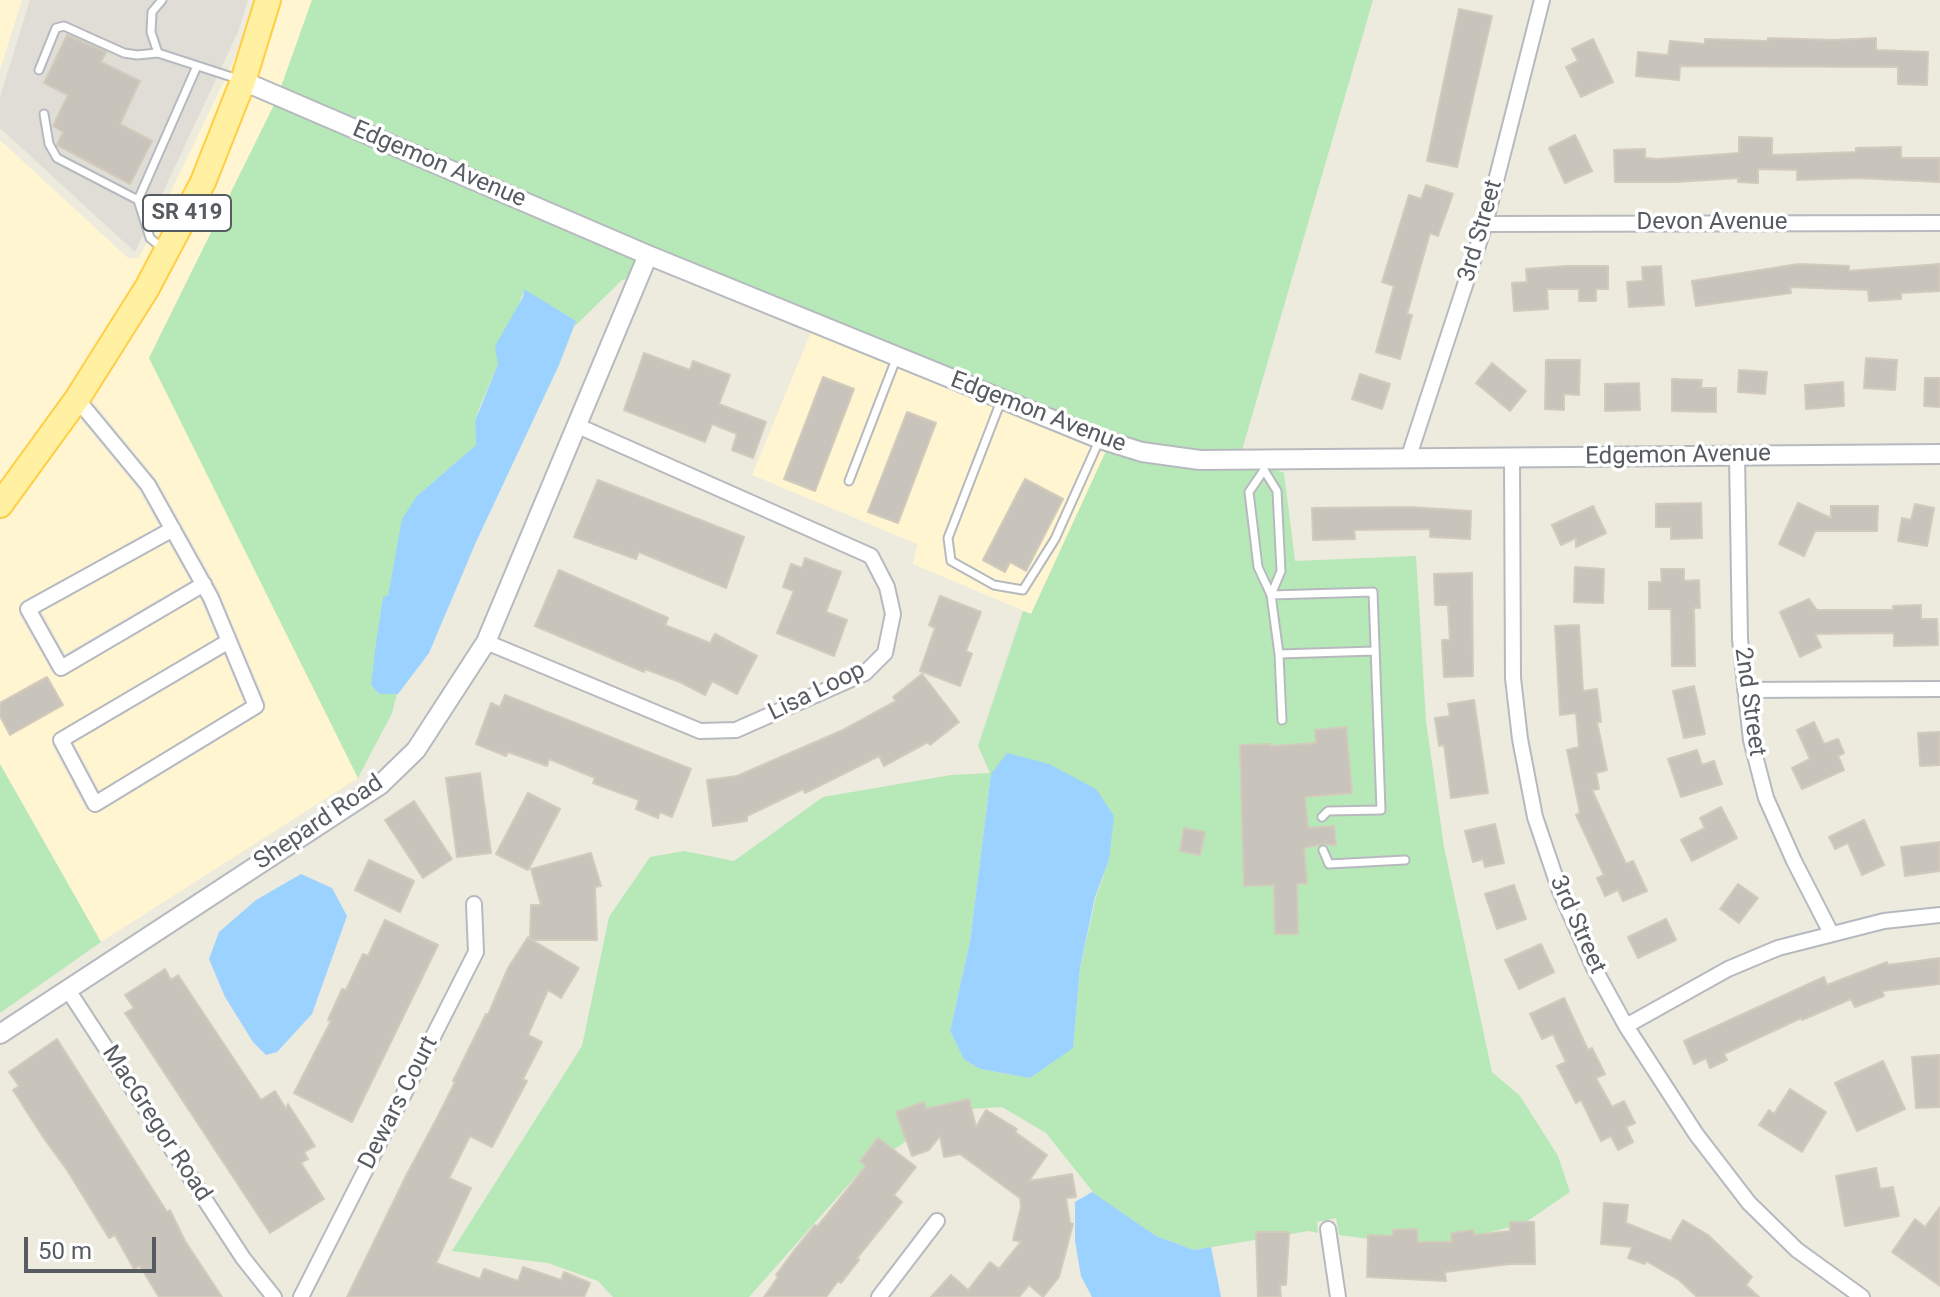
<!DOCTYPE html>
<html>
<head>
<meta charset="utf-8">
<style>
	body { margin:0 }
	#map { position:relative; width:1940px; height:1297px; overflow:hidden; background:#edeade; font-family:Roboto,sans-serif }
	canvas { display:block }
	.scale { position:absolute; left:24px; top:1237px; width:132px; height:36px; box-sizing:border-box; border:4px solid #575c61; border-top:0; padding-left:10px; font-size:24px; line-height:28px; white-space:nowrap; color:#575c61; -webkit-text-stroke:6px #fff; paint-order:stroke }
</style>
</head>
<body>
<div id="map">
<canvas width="1940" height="1297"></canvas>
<div class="scale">50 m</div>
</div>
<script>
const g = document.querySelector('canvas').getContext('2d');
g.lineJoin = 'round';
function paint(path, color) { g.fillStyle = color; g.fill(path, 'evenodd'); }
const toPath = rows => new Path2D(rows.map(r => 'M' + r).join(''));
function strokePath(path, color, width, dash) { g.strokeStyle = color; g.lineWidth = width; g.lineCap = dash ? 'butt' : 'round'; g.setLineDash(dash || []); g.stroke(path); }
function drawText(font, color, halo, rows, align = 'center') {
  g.font = font + ' Roboto,sans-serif'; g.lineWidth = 7; g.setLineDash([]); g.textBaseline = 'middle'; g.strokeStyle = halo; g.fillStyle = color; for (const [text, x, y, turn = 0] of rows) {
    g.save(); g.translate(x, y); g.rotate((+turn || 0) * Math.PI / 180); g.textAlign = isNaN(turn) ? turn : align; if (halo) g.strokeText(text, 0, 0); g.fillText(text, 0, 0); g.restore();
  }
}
paint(toPath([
	[0,0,22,0,0,70],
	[278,0,312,0,281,87,255,76],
	[246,35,233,78,194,179,138,285,70,393,0,489,0,140,128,258,139,258],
	[248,94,274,105,149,358,358,778,101,942,0,764,0,521,77,415,139,490,159,526,24,601,19,614,52,672,66,675,199,597,217,638,57,733,52,745,86,809,100,812,261,714,266,703,217,587,157,480,90,398],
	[811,332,1106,451,1031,614,913,564,917,544,752,475],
	[168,542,190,581,65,654,42,612],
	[224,655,244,703,100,791,74,743]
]), '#fff5d1');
paint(toPath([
	[30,0,248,0,238,32,135,252,0,128,0,97]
]), '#e0ddd6');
paint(toPath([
	[312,0,1373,0,1242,450,1201,450,1145,443,1104,431,653,246,281,87],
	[274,105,636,260,628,279,622,280,574,327,576,321,524,290,498,364,480,406,475,421,476,445,417,496,395,563,388,597,383,597,371,685,379,694,397,694,392,713,358,778,149,358],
	[1106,451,1138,461,1199,469,1273,469,1284,473,1295,561,1416,556,1426,721,1444,847,1492,1072,1520,1096,1558,1156,1570,1192,1523,1224,1430,1247,1339,1235,1336,1218,1317,1222,1318,1233,1309,1231,1194,1250,1156,1236,1097,1197,1046,1133,1002,1107,952,1110,858,1174,749,1297,613,1297,598,1281,548,1263,452,1251,582,1046,609,917,650,857,684,851,734,861,823,797,951,775,990,773,978,746,1023,611,1031,614],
	[991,774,1109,860,1096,897,1080,968,1073,1047,1030,1078,980,1069,964,1058,950,1031,970,941],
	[0,764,101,942,0,1013]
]), '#b7e8b8');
paint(toPath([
	[524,289,576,321,559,365,476,542,429,653,398,694,379,694,371,685,375,650,383,597,388,596,402,519,417,496,476,445,475,421,498,364,495,346,523,297],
	[1007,753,1049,764,1096,789,1114,816,1109,860,1095,897,1080,968,1073,1048,1030,1078,980,1069,964,1059,950,1031,970,941,991,774],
	[301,874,332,888,347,916,312,1014,277,1052,266,1055,253,1042,225,997,209,959,219,932,256,900],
	[1092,1192,1156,1236,1194,1250,1211,1247,1221,1297,1092,1297,1081,1276,1075,1241,1075,1202]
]), '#9cd2ff');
const building = toPath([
	[1459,9,1492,16,1457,167,1427,161,1459,9],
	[67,35,106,52,101,62,140,81,120,124,152,141,130,184,57,145,63,132,53,126,68,95,44,83,67,35],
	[1768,38,1834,40,1876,38,1876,50,1928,52,1927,85,1898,84,1898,67,1680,66,1679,80,1636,76,1638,52,1668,55,1670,41,1705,44,1705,39,1768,41,1768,38],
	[1593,39,1613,82,1581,97,1566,67,1578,61,1572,49,1593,39],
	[1575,135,1592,171,1565,183,1549,148,1575,135],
	[1739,137,1772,138,1772,155,1856,152,1856,148,1901,147,1901,158,1940,158,1940,182,1857,178,1797,180,1797,170,1758,169,1758,183,1738,182,1738,178,1676,182,1615,182,1614,150,1645,149,1645,158,1658,159,1739,153,1739,137],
	[1426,185,1453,194,1438,236,1430,233,1407,314,1412,315,1400,359,1376,352,1394,286,1382,282,1409,195,1421,199,1426,185],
	[1798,264,1849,266,1849,271,1940,264,1940,291,1901,293,1901,299,1869,301,1868,290,1790,287,1791,293,1696,306,1692,281,1798,264],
	[1566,266,1608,266,1608,289,1596,289,1596,301,1579,301,1579,289,1547,289,1548,309,1514,311,1512,283,1527,282,1526,269,1566,266],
	[1661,266,1664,305,1629,307,1627,282,1643,281,1642,267,1661,266],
	[644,353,690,370,693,361,730,375,719,404,766,422,753,458,732,450,737,434,712,424,705,442,624,410,644,353],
	[1866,358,1897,360,1895,390,1864,388,1866,358],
	[1546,360,1580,360,1579,395,1564,394,1564,410,1545,409,1546,360],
	[1492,363,1526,391,1510,411,1476,383,1492,363],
	[1739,370,1767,372,1765,394,1738,392,1739,370],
	[1360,374,1390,384,1382,409,1352,399,1360,374],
	[823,377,854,389,815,491,784,479,823,377],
	[1925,378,1940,378,1940,407,1924,406,1925,378],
	[1672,379,1702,380,1701,388,1716,388,1716,412,1672,411,1672,379],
	[1843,382,1844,406,1806,409,1805,385,1843,382],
	[1639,383,1640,410,1605,411,1605,384,1639,383],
	[907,412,936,423,898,523,868,512,907,412],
	[1025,479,1063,499,1026,571,1010,562,1005,572,983,560,1025,479],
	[598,480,744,537,726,588,639,552,636,559,574,537,598,480],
	[1701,503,1702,538,1671,539,1671,527,1656,527,1656,504,1701,503],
	[1798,503,1831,518,1831,506,1878,506,1877,531,1815,531,1804,556,1779,544,1798,503],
	[1915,504,1934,508,1927,546,1898,541,1902,518,1911,520,1915,504],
	[1593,506,1606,533,1576,547,1576,538,1561,545,1552,525,1593,506],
	[1409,507,1471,511,1470,539,1430,537,1430,529,1354,530,1355,539,1313,540,1312,508,1409,507],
	[805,558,841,572,826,612,847,620,834,656,777,633,794,591,783,587,791,564,802,568,805,558],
	[1575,567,1604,569,1603,603,1574,602,1575,567],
	[1661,569,1684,569,1684,581,1699,580,1700,608,1694,608,1695,666,1672,666,1671,609,1649,609,1649,582,1662,582,1661,569],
	[559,570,668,618,665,625,710,643,715,634,757,656,737,694,712,681,705,695,680,682,645,669,644,672,535,626,559,570],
	[1472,573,1473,676,1444,677,1442,640,1450,640,1448,605,1435,605,1434,574,1472,573],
	[940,596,981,612,966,651,972,654,960,686,920,671,935,628,929,625,940,596],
	[1809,599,1817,610,1893,610,1893,606,1921,605,1921,619,1937,619,1938,645,1894,646,1894,633,1815,634,1821,647,1800,657,1780,612,1809,599],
	[1579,625,1583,691,1597,689,1601,722,1597,722,1607,770,1596,773,1599,789,1592,790,1626,864,1633,861,1647,891,1623,901,1618,890,1605,896,1597,878,1604,875,1576,815,1580,813,1567,750,1579,747,1576,713,1560,715,1555,626,1579,625],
	[922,674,959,722,930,745,928,742,884,766,879,756,805,793,803,789,747,816,747,821,713,826,707,780,737,776,843,730,896,701,893,697,922,674],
	[47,677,63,705,10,735,0,716,0,703,47,677],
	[1694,686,1705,734,1684,738,1673,691,1694,686],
	[505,695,691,769,672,817,660,812,658,818,636,809,639,800,593,783,595,778,549,759,547,766,508,752,506,756,476,744,491,703,500,707,505,695],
	[1474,700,1488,793,1451,798,1444,745,1439,746,1435,718,1450,716,1448,704,1474,700],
	[1814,722,1824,744,1838,739,1844,753,1838,756,1844,770,1802,789,1792,768,1810,759,1797,730,1814,722],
	[1346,727,1352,793,1305,797,1308,828,1334,826,1336,845,1323,844,1304,848,1307,883,1297,884,1298,934,1275,934,1274,885,1244,886,1240,745,1270,744,1271,746,1316,743,1315,730,1346,727],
	[1940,732,1940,765,1920,766,1918,733,1940,732],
	[1697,750,1702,765,1714,761,1722,784,1681,797,1668,759,1697,750],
	[480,773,491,853,457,857,446,778,480,773],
	[528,793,560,809,528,870,496,854,528,793],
	[414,801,452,859,423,878,385,820,414,801],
	[1721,807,1737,838,1692,861,1681,840,1705,828,1700,818,1721,807],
	[1864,820,1884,865,1862,875,1848,843,1835,849,1829,837,1864,820],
	[1495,824,1504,863,1485,867,1483,859,1473,862,1465,831,1495,824],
	[1184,828,1205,832,1200,855,1180,851,1184,828],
	[1940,842,1940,871,1905,876,1901,847,1940,842],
	[591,853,601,886,595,887,597,940,532,940,579,968,561,998,548,990,528,1035,542,1042,523,1079,527,1081,492,1147,470,1136,449,1178,471,1188,436,1263,480,1279,484,1269,518,1281,523,1267,561,1280,564,1272,590,1283,584,1297,347,1297,407,1174,437,1118,455,1082,453,1081,486,1014,488,1015,508,968,528,937,530,939,531,905,541,905,531,869,591,853],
	[369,860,414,881,400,912,355,890,369,860],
	[1738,884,1758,898,1739,923,1720,909,1738,884],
	[1514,885,1526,919,1497,929,1485,894,1514,885],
	[1666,919,1676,940,1638,958,1628,937,1666,919],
	[385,920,438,945,352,1122,294,1093,331,1021,328,1020,342,989,346,990,363,954,368,956,385,920],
	[1541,944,1554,972,1519,989,1505,960,1541,944],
	[1940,958,1940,984,1882,991,1884,996,1855,1007,1851,999,1802,1020,1801,1018,1724,1054,1727,1060,1710,1068,1706,1058,1694,1064,1684,1041,1824,977,1827,985,1887,962,1888,965,1940,958],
	[165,969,171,980,178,975,261,1100,275,1091,286,1109,288,1104,315,1146,304,1152,308,1159,301,1163,324,1199,270,1233,125,1013,134,1008,125,995,165,969],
	[1564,998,1588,1050,1592,1048,1605,1074,1596,1078,1612,1107,1624,1101,1635,1123,1626,1127,1633,1142,1618,1150,1611,1136,1601,1141,1581,1100,1576,1103,1557,1066,1566,1062,1553,1034,1542,1039,1530,1014,1564,998],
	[57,1039,167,1212,170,1210,185,1241,222,1297,159,1297,140,1266,134,1269,115,1235,109,1238,67,1170,43,1137,13,1090,19,1086,9,1072,57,1039],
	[1940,1055,1940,1107,1916,1108,1912,1057,1940,1055],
	[1883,1061,1905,1109,1857,1131,1835,1083,1883,1061],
	[1790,1089,1826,1112,1802,1152,1759,1125,1769,1110,1774,1114,1790,1089],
	[969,1099,976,1127,986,1110,1017,1129,1015,1132,1047,1155,1029,1181,1072,1174,1076,1197,1066,1198,1070,1223,1073,1224,1059,1277,1043,1297,1029,1285,1019,1297,931,1297,951,1275,968,1290,990,1262,999,1269,1021,1242,1013,1240,1021,1207,1020,1198,960,1154,944,1157,940,1136,929,1150,912,1156,896,1112,924,1102,926,1109,969,1099],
	[878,1138,916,1167,894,1195,902,1202,857,1258,859,1260,841,1283,838,1281,826,1297,764,1297,778,1277,776,1275,793,1252,815,1225,817,1227,866,1166,860,1161,878,1138],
	[1876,1168,1880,1189,1893,1187,1899,1216,1845,1226,1836,1176,1876,1168],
	[1604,1203,1628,1205,1626,1223,1671,1241,1683,1220,1708,1235,1752,1277,1746,1285,1759,1297,1697,1297,1679,1280,1646,1261,1645,1264,1628,1258,1632,1247,1601,1244,1604,1203],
	[1940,1207,1940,1286,1892,1252,1915,1219,1925,1227,1940,1207],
	[1510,1222,1534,1222,1535,1264,1510,1264,1445,1272,1446,1281,1367,1277,1368,1235,1393,1236,1393,1230,1417,1229,1418,1242,1452,1242,1451,1233,1473,1230,1474,1235,1510,1231,1510,1222],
	[1256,1232,1289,1232,1286,1285,1280,1285,1281,1297,1258,1297,1256,1232]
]);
paint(building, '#c8c4bb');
strokePath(building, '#d2cbbc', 2);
const service = toPath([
	[162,0,152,12,151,32,158,53,241,80],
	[39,70,56,28,64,26,124,53,137,55,158,53],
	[44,114,49,144,57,158,138,200],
	[162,248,150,238,138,200,197,66],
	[1001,401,948,538,951,561,994,585,1023,590,1055,539,1099,441],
	[1263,462,1264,470,1277,491,1281,571,1271,595,1258,567,1249,492,1264,470],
	[849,481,896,359],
	[1279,654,1375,651],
	[1282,720,1279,654,1271,595,1373,592,1381,810,1328,811,1322,817],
	[1323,850,1329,864,1405,860]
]);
const minor = toPath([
	[1485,224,1940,223],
	[77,399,148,485,211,598,256,706,95,804,61,740,229,641],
	[1737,455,1740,639,1751,740,1766,798,1794,861,1831,933],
	[1408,459,1485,224,1542,0],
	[1512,459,1513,678,1520,739,1535,817,1560,891,1593,966,1626,1026,1696,1134,1749,1203,1797,1250,1862,1297],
	[173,529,28,609,61,668,204,584],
	[486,642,700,731,736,730,865,673,885,653,893,614,887,587,871,556,578,426],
	[1745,690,1940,689],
	[68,990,243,1258,274,1297],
	[1626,1026,1728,969,1778,948,1884,921,1940,915],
	[1328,1229,1338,1297],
	[301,1297,476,952,474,904],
	[879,1297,937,1221]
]);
const tertiary = toPath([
	[243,81,648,255,1100,439,1142,452,1200,460,1940,454],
	[0,1034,380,785,416,750,486,642,648,255]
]);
const primary = toPath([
	[0,505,77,399,147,288,203,182,243,81,268,0]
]);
strokePath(service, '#b6babf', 11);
strokePath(minor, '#b6babf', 18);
strokePath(tertiary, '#b6babf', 22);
strokePath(primary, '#ffce45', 28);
strokePath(service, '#fff', 7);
strokePath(minor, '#fff', 14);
strokePath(tertiary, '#fff', 18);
strokePath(primary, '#fff1a1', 24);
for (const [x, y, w] of [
	[187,213,88]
]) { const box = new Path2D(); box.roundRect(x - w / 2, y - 18, w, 36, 6); g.fillStyle = '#fff'; g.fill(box); strokePath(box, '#575c61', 2); }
drawText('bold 22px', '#575c61', null, [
	["SR 419",187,213]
]);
drawText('24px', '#575c61', '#fff', [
	["Edgemon Avenue",439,165,23],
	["Devon Avenue",1712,223],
	["3rd Street",1481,231,-74],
	["Edgemon Avenue",1038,413,21],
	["Edgemon Avenue",1678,456,-1],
	["Lisa Loop",817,692,-26],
	["2nd Street",1749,702,82],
	["Shepard Road",319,823,-34],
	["3rd Street",1577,925,66],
	["Dewars Court",399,1103,-63],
	["MacGregor Road",156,1124,57]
]);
</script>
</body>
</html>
